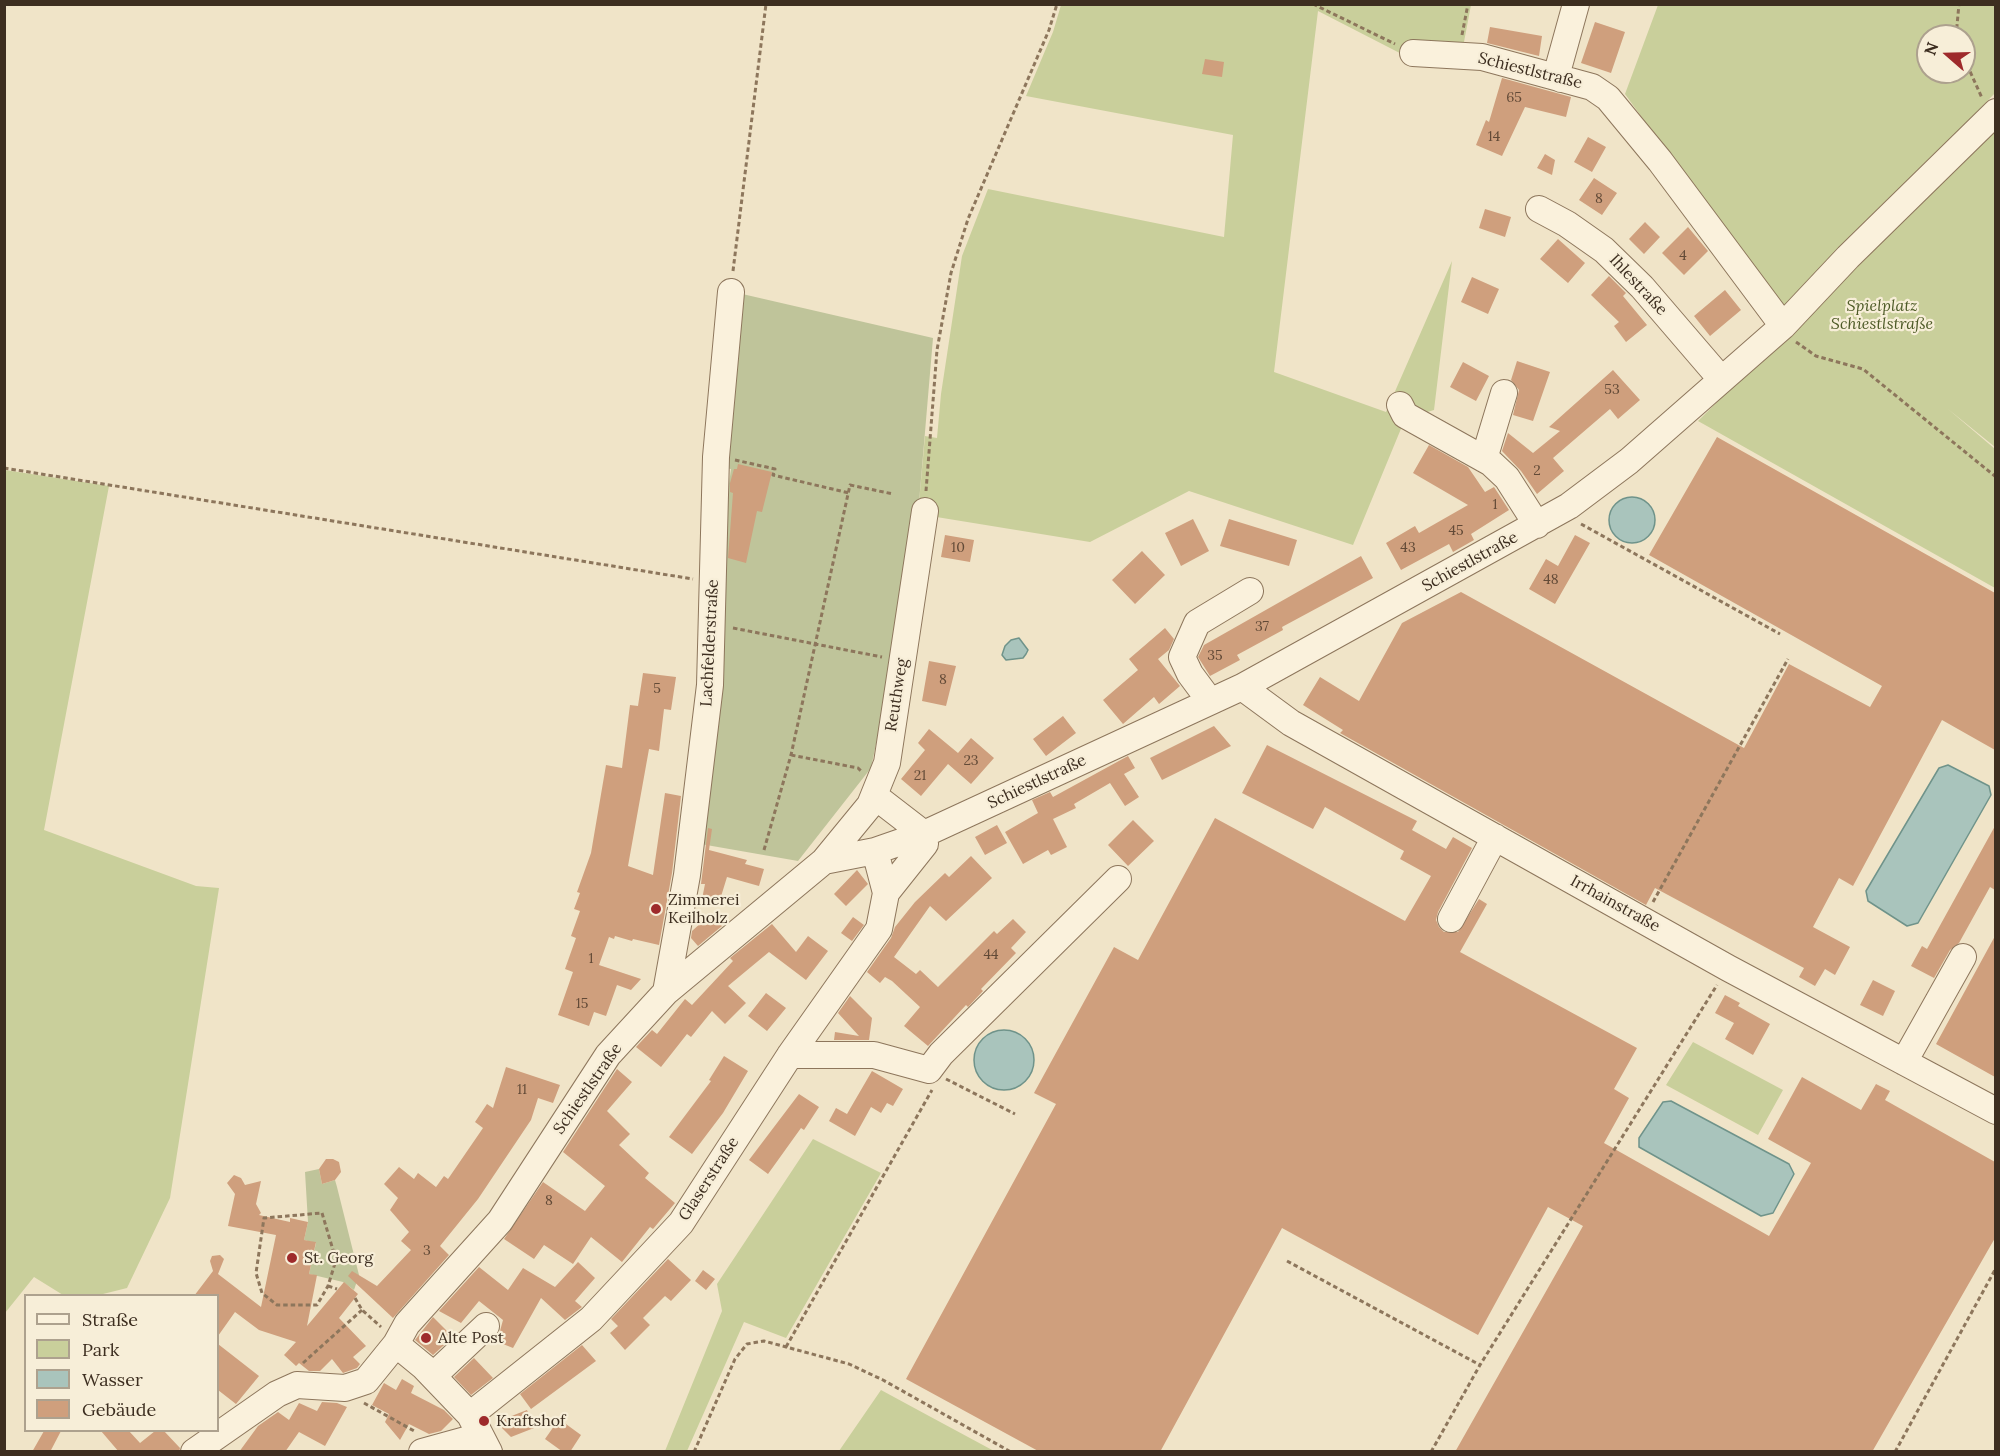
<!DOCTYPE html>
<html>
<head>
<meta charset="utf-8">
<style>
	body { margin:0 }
	#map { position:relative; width:2000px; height:1456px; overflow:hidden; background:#f0e4c8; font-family:Lora,serif }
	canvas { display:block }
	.frame { position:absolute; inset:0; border:6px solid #3d2e20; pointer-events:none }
	.legend { position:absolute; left:24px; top:1294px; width:195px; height:138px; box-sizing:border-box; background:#f7eed8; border:2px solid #ada18e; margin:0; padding:8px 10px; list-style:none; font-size:18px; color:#3d2e20 }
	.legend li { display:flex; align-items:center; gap:12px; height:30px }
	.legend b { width:30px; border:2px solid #ada18e }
	.north { position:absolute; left:1916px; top:24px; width:60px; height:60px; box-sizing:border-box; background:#f7eed8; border:2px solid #ada18e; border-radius:50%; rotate:290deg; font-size:16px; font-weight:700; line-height:24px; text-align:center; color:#3d2e20 }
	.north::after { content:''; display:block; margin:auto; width:21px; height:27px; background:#9e2a2b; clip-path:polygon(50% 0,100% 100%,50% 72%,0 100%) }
</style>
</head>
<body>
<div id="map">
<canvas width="2000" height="1456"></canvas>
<div class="frame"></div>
<ul class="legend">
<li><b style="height:8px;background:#faf1dc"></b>Straße</li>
<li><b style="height:16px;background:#c9cf9b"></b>Park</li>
<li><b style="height:16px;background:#a9c4bc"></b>Wasser</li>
<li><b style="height:16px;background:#cf9f7d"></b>Gebäude</li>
</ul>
<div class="north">N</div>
</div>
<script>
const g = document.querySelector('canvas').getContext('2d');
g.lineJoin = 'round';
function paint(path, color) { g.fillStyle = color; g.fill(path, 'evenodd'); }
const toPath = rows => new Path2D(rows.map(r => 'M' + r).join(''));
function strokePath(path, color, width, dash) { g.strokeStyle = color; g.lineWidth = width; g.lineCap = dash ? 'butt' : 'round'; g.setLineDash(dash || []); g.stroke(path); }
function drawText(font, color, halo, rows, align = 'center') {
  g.font = font + ' Lora,serif'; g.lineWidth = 4.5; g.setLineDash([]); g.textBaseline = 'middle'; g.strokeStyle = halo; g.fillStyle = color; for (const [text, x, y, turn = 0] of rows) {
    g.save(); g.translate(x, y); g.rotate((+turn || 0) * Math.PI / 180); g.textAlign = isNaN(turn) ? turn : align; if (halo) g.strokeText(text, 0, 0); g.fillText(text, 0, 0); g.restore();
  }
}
paint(toPath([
	[1061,5,1471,5,1460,63,1425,66,1318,11,1274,372,1386,412,1452,261,1434,410,1405,419,1353,545,1189,491,1090,542,918,514,925,436,937,438,941,394,962,256,988,189,1224,237,1233,135,1026,96,1053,32],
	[1658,5,1995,5,1995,93,1784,315,1625,94],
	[1928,36,1964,36,1964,72,1928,72],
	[1995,125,1995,447,1948,409,1995,449,1995,588,1698,421],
	[5,470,109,486,44,830,196,886,219,888,170,1198,127,1288,99,1295,63,1295,34,1277,5,1313],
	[1693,1042,1783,1090,1758,1135,1666,1085],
	[813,1139,881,1173,786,1338,744,1322,687,1451,665,1451,722,1311,717,1284],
	[881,1390,929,1416,994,1451,839,1451]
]), '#c9cf9b');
paint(toPath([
	[738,293,933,338,918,514,894,657,871,768,798,861,695,843,719,556,731,469,719,467],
	[319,1169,322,1184,335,1180,337,1187,359,1275,354,1290,343,1282,309,1274,316,1243,304,1240,308,1222,305,1172]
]), '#bfc49a');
const water = toPath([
	'1609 520a23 23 0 1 1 46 0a23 23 0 1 1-46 0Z',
	[1019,638,1028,650,1026,654,1023,658,1006,660,1002,655,1005,646,1011,640,1019,638],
	[1948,765,1989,786,1991,795,1918,923,1907,926,1868,901,1866,891,1939,768,1948,765],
	'974 1060a30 30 0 1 1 60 0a30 30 0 1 1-60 0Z',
	[1671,1101,1789,1164,1794,1174,1773,1213,1761,1216,1639,1147,1639,1138,1663,1102,1671,1101]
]);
paint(water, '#a9c4bc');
strokePath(water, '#6f938a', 1.5);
paint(toPath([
	[1595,22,1625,32,1611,73,1581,63],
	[1490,27,1542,36,1539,56,1487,43],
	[1205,59,1224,62,1222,77,1202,74],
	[1502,78,1571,97,1566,117,1525,107,1502,156,1476,145,1486,120,1489,122],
	[1588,137,1606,147,1592,172,1574,162],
	[1545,154,1555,160,1552,175,1537,168],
	[1594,178,1617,193,1602,215,1579,200],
	[1485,209,1511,217,1505,237,1479,228],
	[1645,222,1660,237,1644,254,1629,239],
	[1688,227,1708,251,1684,275,1662,253],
	[1558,239,1585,263,1568,283,1540,259],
	[1609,276,1626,293,1623,296,1647,325,1626,342,1614,326,1619,322,1591,295],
	[1472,277,1499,289,1488,314,1461,302],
	[1725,290,1741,310,1710,336,1694,316],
	[1517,361,1550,372,1533,421,1513,415,1519,390,1511,380],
	[1463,362,1489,376,1476,401,1450,387],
	[1613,370,1640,400,1618,419,1610,409,1553,458,1564,471,1537,494,1521,471,1502,451,1508,433,1533,453,1560,431,1549,427],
	[1717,437,1995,593,1995,750,1942,720,1853,886,1839,878,1813,927,1850,947,1835,975,1825,969,1815,986,1799,977,1804,968,1655,888,1646,905,1340,733,1343,730,1303,705,1320,677,1359,701,1402,623,1461,592,1744,748,1789,664,1870,707,1882,686,1649,555],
	[1429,445,1468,467,1485,492,1494,487,1509,510,1471,534,1474,540,1453,552,1449,544,1401,570,1386,543,1415,526,1419,533,1468,505,1413,473],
	[738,464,772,472,762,512,757,511,746,563,728,558,733,493,730,492,730,483,734,469,737,469],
	[1193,519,1209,551,1181,566,1165,533],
	[1229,519,1297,540,1289,566,1220,546],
	[945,535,974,540,970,562,941,557],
	[1575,535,1590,543,1555,604,1529,589,1546,559,1558,566],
	[1142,551,1165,575,1135,604,1112,580],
	[1361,556,1373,578,1282,627,1283,630,1237,655,1240,660,1210,676,1198,657,1204,645],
	[1165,628,1174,639,1169,650,1158,659,1180,686,1159,704,1154,697,1123,724,1103,700,1138,670,1129,659],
	[929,661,956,666,946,706,922,701],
	[643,673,676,677,671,710,664,709,659,751,649,749,628,866,653,875,665,793,681,796,672,873,659,945,633,939,632,941,615,936,614,939,609,937,599,965,641,979,631,990,617,985,606,1016,594,1012,589,1026,558,1015,573,972,565,969,576,938,571,936,580,911,574,909,580,893,577,892,591,853,606,765,622,768,630,705,638,706],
	[1063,716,1076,733,1046,756,1033,739],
	[1214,726,1231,746,1162,780,1150,758],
	[929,729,958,753,971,738,994,758,971,784,948,764,921,796,901,779,925,750,918,743],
	[1267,745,1417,821,1412,830,1446,849,1453,837,1472,848,1438,912,1436,920,1439,927,1444,932,1458,932,1479,899,1487,904,1460,952,1637,1048,1614,1089,1629,1098,1604,1143,1769,1236,1811,1163,1768,1139,1802,1077,1861,1110,1876,1084,1890,1091,1885,1100,1995,1162,1995,1238,1872,1452,1455,1452,1583,1226,1548,1207,1478,1335,1282,1228,1160,1452,1040,1452,906,1379,1056,1104,1034,1093,1114,947,1138,960,1215,818,1405,921,1431,876,1400,859,1404,851,1325,807,1313,829,1242,793],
	[1128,756,1135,768,1124,774,1139,797,1125,806,1110,783,1074,804,1076,808,1053,819,1067,847,1051,855,1048,850,1023,864,1005,832,1038,813,1032,800,1050,792,1053,797],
	[1133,820,1154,841,1128,866,1108,845],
	[997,825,1007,843,985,855,975,837],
	[1995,826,1995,890,1990,887,1959,943,1950,950,1934,978,1911,966,1922,946,1927,949],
	[708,828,712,829,709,850,747,860,745,864,764,869,759,886,727,877,719,903,702,899,705,884,701,884],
	[971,856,992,878,946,921,930,906,894,957,916,974,920,970,938,987,994,931,997,934,1013,919,1026,932,1011,948,1016,953,981,989,983,991,968,1007,966,1005,928,1046,904,1026,920,1007,892,981,885,977,880,983,867,972,891,938,895,927,915,902,945,873,949,877],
	[857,870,868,884,846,906,834,894],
	[711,914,722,926,698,946,691,938,692,931],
	[853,917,864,925,852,941,841,933],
	[772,924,796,952,808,936,828,951,806,980,769,952,728,986,746,1003,725,1024,712,1011,691,1037,687,1034,661,1067,636,1047,652,1030,657,1034,685,999,692,1005,733,961,730,958],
	[1995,936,1995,1077,1936,1044],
	[1873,980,1895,991,1883,1016,1860,1005],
	[766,993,786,1008,767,1031,748,1016],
	[1725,995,1740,1003,1738,1006,1770,1024,1753,1055,1725,1039,1734,1023,1715,1013],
	[850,996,872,1018,869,1040,834,1040,835,1032,859,1036,838,1013],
	[724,1056,748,1071,723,1113,692,1154,669,1137,711,1081,709,1080],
	[506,1067,560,1085,553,1103,538,1098,531,1120,478,1199,440,1246,449,1255,393,1318,348,1276,352,1271,377,1286,411,1250,401,1241,409,1232,390,1210,398,1198,384,1184,399,1167,414,1179,418,1173,436,1187,444,1176,448,1179,483,1128,475,1122,487,1104,493,1108],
	[617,1069,632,1082,607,1111,630,1134,619,1145,649,1173,645,1178,675,1203,653,1229,650,1227,622,1262,591,1237,573,1264,544,1245,534,1259,504,1239,543,1182,585,1211,605,1186,563,1152],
	[872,1071,903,1089,893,1106,887,1103,881,1113,871,1107,855,1136,829,1121,836,1108,847,1114],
	[799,1094,819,1107,804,1130,801,1128,768,1174,749,1160],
	[326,1159,333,1159,339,1162,341,1172,335,1180,322,1184,319,1169],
	[234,1175,241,1178,245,1185,261,1181,256,1204,261,1213,259,1215,290,1222,290,1218,308,1222,304,1240,316,1242,309,1274,317,1275,307,1326,344,1282,358,1294,339,1318,366,1346,353,1357,360,1364,357,1368,343,1373,332,1359,320,1371,309,1371,299,1363,296,1366,284,1355,296,1342,259,1330,235,1312,218,1336,218,1296,194,1296,213,1271,210,1261,212,1256,220,1255,224,1259,218,1274,261,1307,276,1235,228,1226,235,1194,227,1183],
	[668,1259,691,1280,671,1301,665,1296,643,1318,650,1325,625,1350,610,1333,618,1326,611,1319],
	[578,1262,595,1278,575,1301,582,1307,565,1320,541,1298,513,1348,493,1340,500,1331,503,1320,479,1301,461,1323,439,1311,479,1267,508,1290,523,1268,555,1287],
	[703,1270,715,1279,706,1290,695,1281],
	[433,1317,453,1337,433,1355,415,1340],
	[218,1344,259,1376,236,1404,218,1390],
	[582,1345,596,1361,531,1409,520,1394],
	[474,1358,493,1378,471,1395,454,1377],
	[402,1379,414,1386,411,1393,444,1410,453,1419,441,1431,429,1434,409,1424,400,1440,385,1422,389,1414,372,1405,384,1383,396,1390],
	[322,1402,337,1403,347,1407,325,1446,299,1432,285,1452,239,1452,258,1426,278,1412,289,1420,299,1403,317,1411],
	[527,1410,534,1428,511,1437,496,1422],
	[559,1419,581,1435,570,1452,563,1452,545,1439],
	[44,1431,61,1431,50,1452,32,1452],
	[101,1431,129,1431,140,1443,155,1431,164,1431,180,1448,179,1452,119,1452]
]), '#cf9f7d');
const minor = toPath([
	[1413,53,1482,57,1592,87,1608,98,1660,161,1783,326],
	[1561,79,1558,69,1576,4],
	[1539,209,1567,224,1604,250,1642,287,1721,379],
	[1400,405,1405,415,1491,463,1507,478,1537,525],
	[1484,459,1504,393],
	[1242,687,1291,723,1728,968,1996,1111],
	[1210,701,1190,674,1182,657,1197,623,1250,591],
	[876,797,924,834,925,844,886,893],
	[824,861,875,851,924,834,1242,687,1569,506,1629,461,1783,326,1848,257,1996,112],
	[1451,919,1495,837],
	[666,992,687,875,710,685,716,457,731,292],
	[790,1055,874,1055,929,1070,941,1054,1118,879],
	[1904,1062,1963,957],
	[396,1344,424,1367,470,1415,489,1452],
	[433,1376,486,1326],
	[470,1415,591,1319,681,1223,790,1055,879,929,886,893,875,851],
	[194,1452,277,1394,297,1385,345,1388,366,1381,396,1344,407,1324,500,1221,608,1055,666,992,824,861,870,805,887,763,925,511],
	[422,1452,480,1436]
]);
strokePath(minor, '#8d765c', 28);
strokePath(toPath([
	[1313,4,1395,44],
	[1462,35,1468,4],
	[1956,36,1959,4],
	[1964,58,1982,98],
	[733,271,766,4],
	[1796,342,1816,356,1863,369,1996,477],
	[735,460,775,469,773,475,849,493],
	[4,468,693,579],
	[926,491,937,350,951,273,968,219,1049,30,1057,4],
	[1581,524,1780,634],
	[733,628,882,657],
	[791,755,858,768,862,772],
	[764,850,791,755,850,485,893,494],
	[1653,902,1788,659],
	[946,1079,1015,1114],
	[322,1213,336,1260,328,1286,317,1305,277,1305,262,1293,256,1273,264,1218,322,1213],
	[1287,1261,1480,1365],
	[328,1286,337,1289],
	[355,1298,362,1310,381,1327],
	[786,1347,932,1090],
	[303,1363,362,1310],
	[364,1403,416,1432],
	[694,1452,735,1359,747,1344,764,1341,849,1364,883,1380,1011,1452],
	[1431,1452,1480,1365,1717,985],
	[1895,1452,1996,1268]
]), '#8d765c', 3, [4.5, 3]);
strokePath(minor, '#faf1dc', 26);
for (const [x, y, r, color] of [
	[656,909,6,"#9e2a2b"],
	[292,1258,6,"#9e2a2b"],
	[426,1338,6,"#9e2a2b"],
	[484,1421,6,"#9e2a2b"]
]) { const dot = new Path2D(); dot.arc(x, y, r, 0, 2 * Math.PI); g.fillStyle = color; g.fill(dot); strokePath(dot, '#f7eed8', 2); }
drawText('14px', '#624a37', null, [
	["65",1514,98],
	["14",1494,137],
	["8",1599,199],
	["4",1683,256],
	["53",1612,390],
	["2",1537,471],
	["1",1495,505],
	["45",1456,531],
	["10",958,548],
	["43",1408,548],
	["48",1551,580],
	["37",1262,627],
	["35",1215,656],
	["8",943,680],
	["5",657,689],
	["23",971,761],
	["21",920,776],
	["44",991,955],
	["1",591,959],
	["15",582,1004],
	["11",522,1090],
	["8",549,1201],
	["3",427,1251]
]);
drawText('16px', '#3d2e20', '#f7eed8', [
	["Schiestlstraße",1530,71,14],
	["Ihlestraße",1638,285,47],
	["Schiestlstraße",1470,562,-29],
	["Lachfelderstraße",710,643,-87],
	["Reuthweg",897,695,-81],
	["Schiestlstraße",1037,782,-25],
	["Irrhainstraße",1615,904,29],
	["Schiestlstraße",588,1089,-55],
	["Glaserstraße",709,1179,-57]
]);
drawText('italic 16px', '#4d5a26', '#f7eed8', [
	["Spielplatz",1882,306],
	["Schiestlstraße",1882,324]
]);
drawText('16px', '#3d2e20', '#f7eed8', [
	["Zimmerei",668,900],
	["Keilholz",668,918],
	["St. Georg",304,1258],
	["Alte Post",438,1338],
	["Kraftshof",496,1421]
], 'left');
</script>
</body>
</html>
